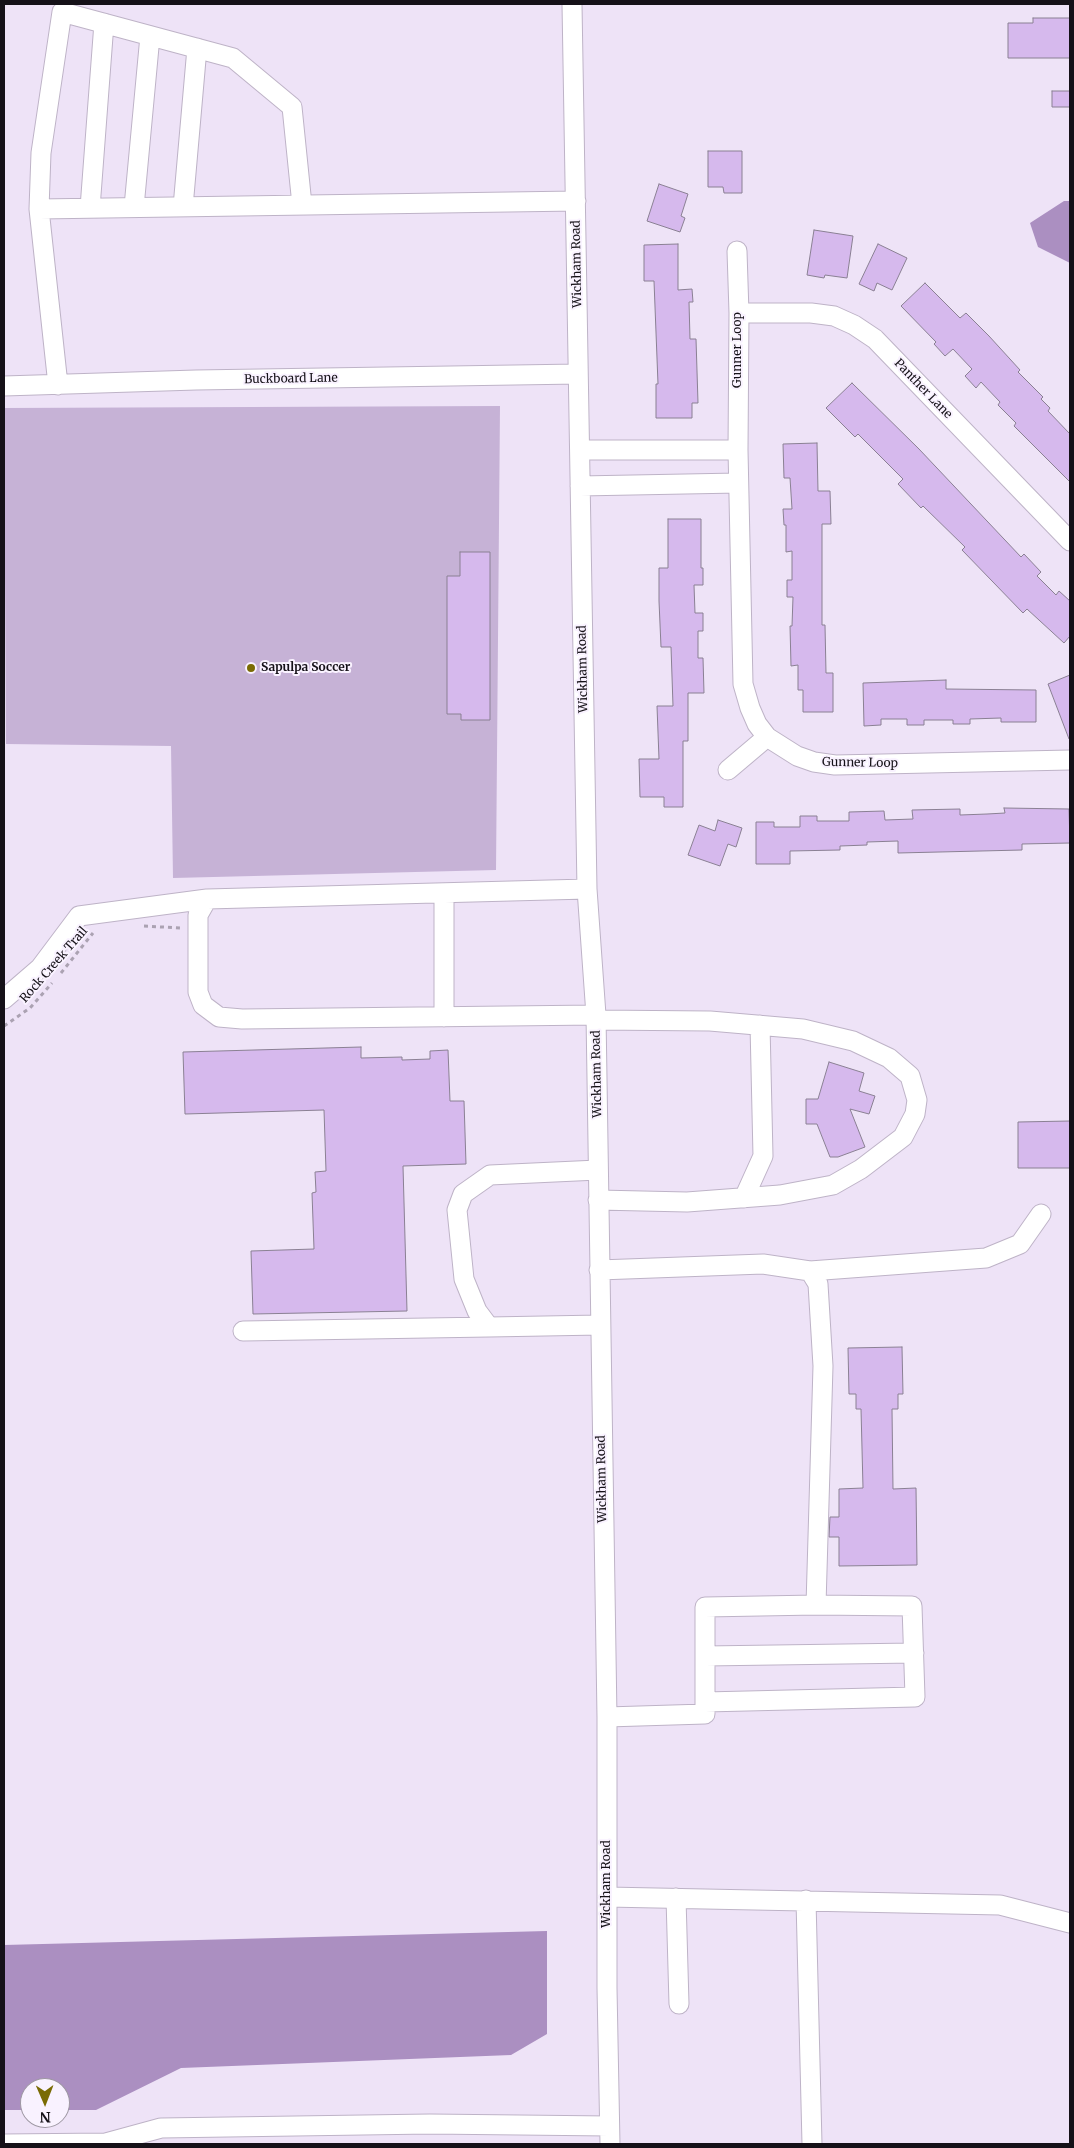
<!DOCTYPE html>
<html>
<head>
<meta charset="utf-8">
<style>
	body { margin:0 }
	#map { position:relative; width:1074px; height:2148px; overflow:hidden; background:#eee3f7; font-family:Merriweather,serif }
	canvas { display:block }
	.frame { position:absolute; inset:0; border:5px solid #151118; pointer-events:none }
	.north { position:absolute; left:20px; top:2078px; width:50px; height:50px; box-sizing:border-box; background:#f9f2ff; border:1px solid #9e98a3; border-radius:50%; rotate:179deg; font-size:14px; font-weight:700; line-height:20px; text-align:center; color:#151118 }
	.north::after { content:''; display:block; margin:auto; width:18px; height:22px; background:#7a6b04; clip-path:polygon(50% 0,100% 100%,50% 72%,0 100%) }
</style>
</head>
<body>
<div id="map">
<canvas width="1074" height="2148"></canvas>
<div class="frame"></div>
<div class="north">N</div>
</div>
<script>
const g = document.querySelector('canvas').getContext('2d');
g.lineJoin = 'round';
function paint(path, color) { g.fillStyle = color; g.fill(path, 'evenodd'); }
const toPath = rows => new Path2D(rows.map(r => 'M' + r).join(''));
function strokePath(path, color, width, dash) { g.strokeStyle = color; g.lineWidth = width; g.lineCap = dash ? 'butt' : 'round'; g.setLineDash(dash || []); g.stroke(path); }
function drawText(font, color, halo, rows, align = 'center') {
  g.font = font + ' Merriweather,serif'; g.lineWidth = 4; g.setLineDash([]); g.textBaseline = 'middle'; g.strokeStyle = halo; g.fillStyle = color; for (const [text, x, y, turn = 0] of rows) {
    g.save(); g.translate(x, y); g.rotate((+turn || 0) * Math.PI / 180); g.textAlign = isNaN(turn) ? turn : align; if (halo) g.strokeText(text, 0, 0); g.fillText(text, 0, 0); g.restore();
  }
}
paint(toPath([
	[500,406,496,870,173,878,171,746,6,744,4,408]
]), '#c6b2d6');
paint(toPath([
	[1064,201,1070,201,1070,263,1038,247,1030,223],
	[547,1931,547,2034,511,2055,181,2068,96,2110,60,2110,60,2088,30,2088,30,2110,4,2110,4,1945]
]), '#ab8fc1');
const building = toPath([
	[1033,18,1070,18,1070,58,1008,58,1008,23,1033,23,1033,18],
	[1052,91,1070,91,1070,107,1052,107,1052,91],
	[708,151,742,151,742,193,724,193,723,187,708,187,708,151],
	[659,184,688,194,681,216,685,218,680,232,647,221,659,184],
	[814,230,853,236,847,278,825,275,824,278,807,275,814,230],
	[678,244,678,290,692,289,693,302,689,302,690,339,696,339,698,403,692,403,692,418,656,418,656,384,658,384,654,281,644,281,644,245,678,244],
	[878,244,907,258,892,290,877,283,874,291,859,284,878,244],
	[925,283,960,318,966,313,989,336,1020,370,1018,372,1043,397,1041,399,1050,408,1048,411,1070,434,1070,482,1014,426,1016,423,998,405,1000,402,981,382,976,388,965,376,972,369,953,349,945,356,934,344,936,342,901,306,925,283],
	[852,383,919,449,1021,557,1024,554,1041,572,1037,576,1056,595,1059,591,1070,601,1070,636,1064,643,1027,609,1023,613,962,550,965,547,923,506,921,508,898,484,903,479,858,434,855,437,826,408,852,383],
	[817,443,818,491,830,491,831,524,822,524,822,625,825,625,826,673,833,673,833,712,803,712,803,690,798,690,798,665,791,666,790,626,792,626,793,597,787,597,787,580,792,580,792,551,786,552,786,525,784,525,783,509,792,509,790,478,784,478,783,444,817,443],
	[668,519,701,519,701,568,703,568,703,585,694,585,695,613,703,613,703,631,698,631,698,658,703,658,704,693,688,693,688,741,683,741,683,807,664,807,664,797,640,797,639,759,659,759,657,706,673,706,671,647,661,647,659,601,659,568,668,568,668,519],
	[460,552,490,552,490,720,461,720,461,714,447,714,447,576,460,576,460,552],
	[1070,675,1070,739,1069,739,1048,684,1070,675],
	[946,680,946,689,1036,690,1036,722,1001,722,1001,718,970,719,970,724,953,724,953,720,924,720,924,725,907,725,907,719,881,719,881,725,864,726,863,683,946,680],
	[1004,808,1069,809,1070,843,1022,844,1022,850,898,853,898,841,867,842,867,845,840,846,840,850,790,851,790,864,756,864,756,822,774,822,774,827,800,827,800,816,817,816,817,821,849,821,849,812,884,811,885,820,913,819,912,810,960,809,960,815,987,814,1005,813,1004,808],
	[718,820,742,828,736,847,728,844,720,866,688,855,699,825,715,831,718,820],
	[361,1047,361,1058,402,1057,402,1060,430,1059,430,1051,448,1050,450,1101,464,1101,466,1164,403,1166,407,1311,253,1314,251,1251,314,1249,312,1193,316,1192,315,1172,326,1171,324,1110,185,1114,183,1052,361,1047],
	[829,1062,864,1073,859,1091,875,1096,869,1114,850,1109,865,1147,838,1157,830,1157,817,1124,806,1124,806,1099,818,1099,829,1062],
	[1070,1121,1070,1168,1018,1168,1018,1122,1070,1121],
	[902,1347,903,1394,898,1394,898,1409,892,1409,893,1489,916,1488,917,1565,839,1566,839,1537,829,1537,830,1517,839,1517,839,1489,863,1488,861,1409,856,1409,856,1394,849,1394,848,1348,902,1347]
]);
paint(building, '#d6b9ed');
strokePath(building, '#8a8093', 1);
const minor = toPath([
	[572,4,587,889,596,1015,607,1717,607,1988,610,2144],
	[134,207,150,36],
	[183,207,197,48],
	[90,208,104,23],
	[39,209,41,153,62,12,233,58,292,107,302,205],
	[737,251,739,313,738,450,743,684,750,708,757,724,767,737,797,756,814,762,835,765,1070,760],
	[739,313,811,313,834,316,854,325,875,339,1070,541],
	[58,385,39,209,576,201],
	[4,386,196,380,578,374],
	[580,450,738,450],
	[580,486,738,483],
	[728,770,767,737],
	[587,889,207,899,198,915,198,992,203,1005,219,1017,242,1019,596,1015],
	[4,999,40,968,79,916,207,899],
	[444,1017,444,894],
	[596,1020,710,1021,803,1029,853,1041,889,1058,910,1076,917,1100,915,1114,903,1137,861,1169,833,1185,780,1195,687,1202,598,1200],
	[598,1170,490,1175,463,1194,457,1210,464,1279,477,1311,489,1327,600,1325],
	[744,1198,763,1156,760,1025],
	[599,1270,763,1264,810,1271,818,1284,823,1366,816,1605,705,1607,705,1714,607,1717],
	[810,1271,986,1258,1020,1244,1041,1214],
	[243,1331,489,1327],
	[705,1656,914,1653],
	[705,1702,915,1697,912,1606,816,1605],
	[607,1897,1000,1905,1070,1923],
	[676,1898,679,2004],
	[806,1900,812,2144],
	[4,2144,106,2143,161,2128,430,2124,609,2126]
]);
strokePath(minor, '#beb3c7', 21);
strokePath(toPath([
	[144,926,180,928],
	[61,973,93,933],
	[4,1026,30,1008,52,983]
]), '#aba2b2', 3, [4, 4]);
strokePath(minor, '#fff', 19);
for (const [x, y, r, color] of [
	[251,668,5,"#7a6b04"]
]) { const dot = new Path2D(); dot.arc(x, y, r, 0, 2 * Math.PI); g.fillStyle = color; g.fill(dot); strokePath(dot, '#f9f2ff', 2); }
drawText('12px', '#151118', '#f9f2ff', [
	["Wickham Road",577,264,-91],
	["Gunner Loop",738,350,-90],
	["Buckboard Lane",291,379,-1],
	["Panther Lane",923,389,46],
	["Wickham Road",583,669,-91],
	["Gunner Loop",860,763,1],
	["Rock Creek Trail",54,965,-49],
	["Wickham Road",597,1074,-91],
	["Wickham Road",602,1479,-91],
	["Wickham Road",607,1884,-90]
]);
drawText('bold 12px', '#151118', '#f9f2ff', [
	["Sapulpa Soccer",261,668]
], 'left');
</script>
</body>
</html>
